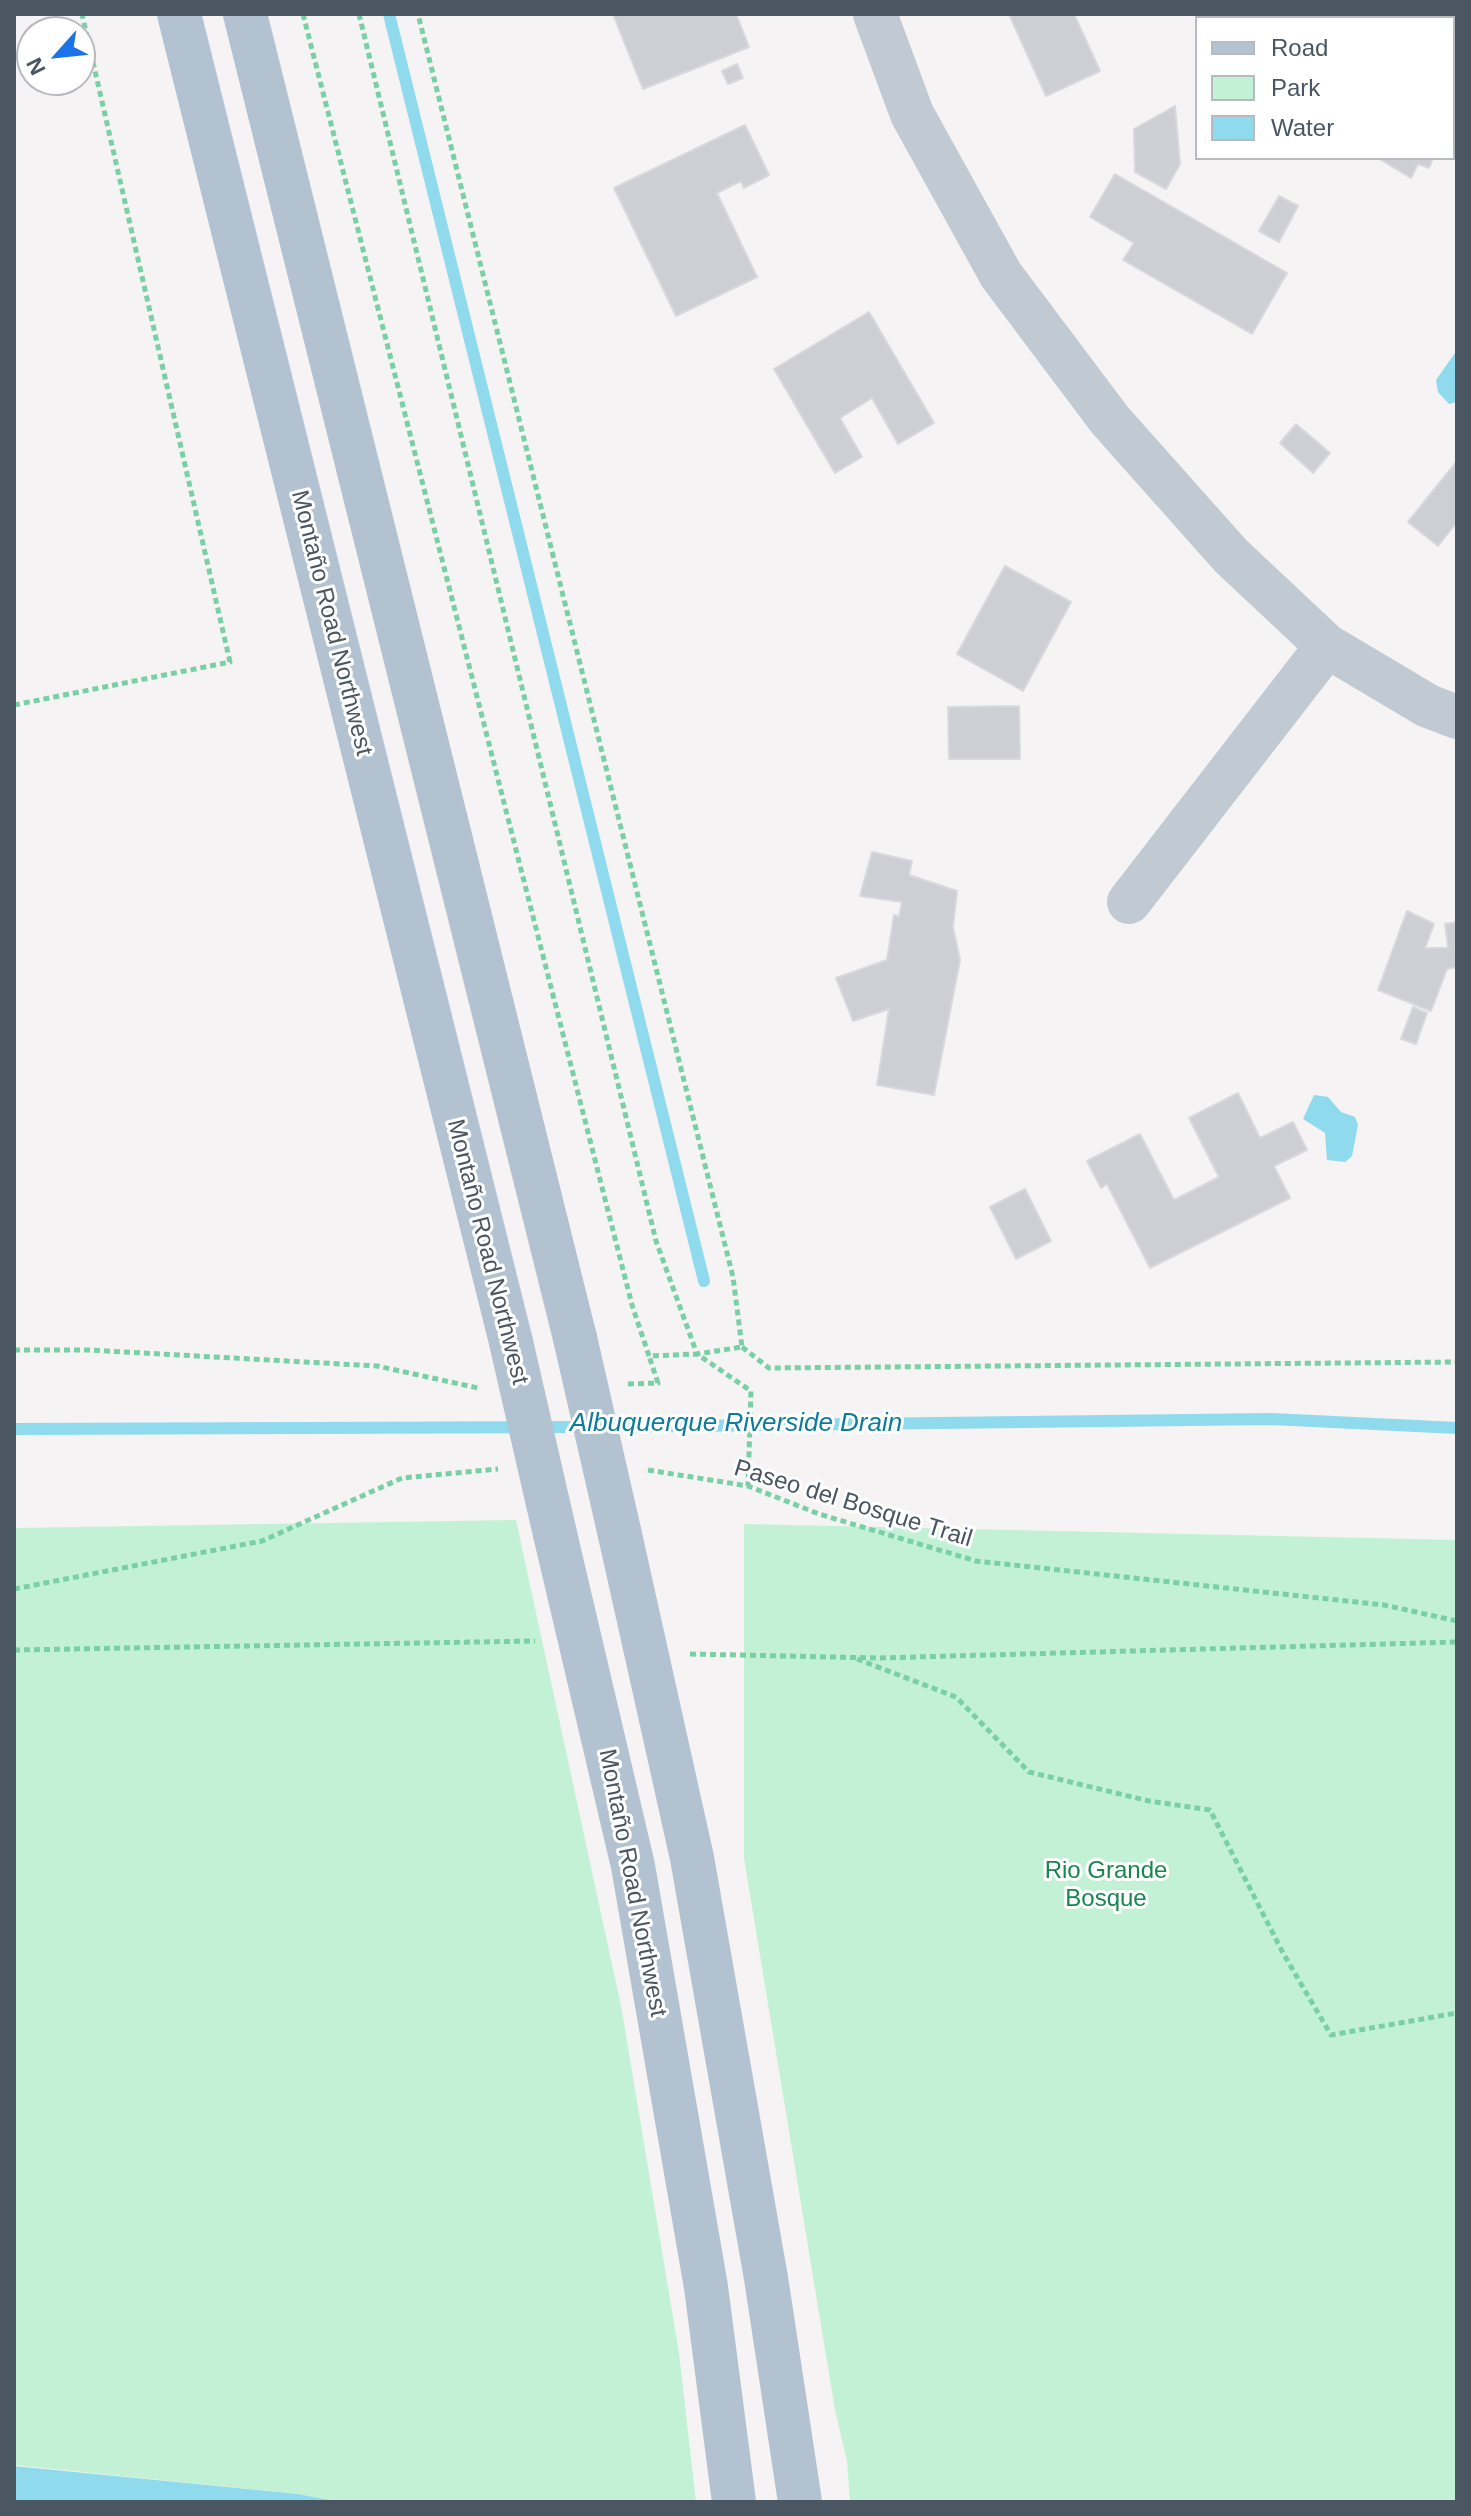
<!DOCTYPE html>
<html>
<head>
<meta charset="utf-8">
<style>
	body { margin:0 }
	#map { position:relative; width:1471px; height:2516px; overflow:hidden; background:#f5f3f3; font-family:Arial,sans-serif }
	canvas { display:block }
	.frame { position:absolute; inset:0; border:16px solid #4a5661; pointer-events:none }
	.legend { position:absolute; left:1195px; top:16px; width:260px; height:144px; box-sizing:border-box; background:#fff; border:2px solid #b7bbc0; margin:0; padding:10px 14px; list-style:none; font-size:24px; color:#4a5661 }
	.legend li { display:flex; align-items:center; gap:16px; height:40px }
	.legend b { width:40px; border:2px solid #b7bbc0 }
	.north { position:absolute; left:16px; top:16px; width:80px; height:80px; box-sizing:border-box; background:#fff; border:2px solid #b7bbc0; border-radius:50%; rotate:243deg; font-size:22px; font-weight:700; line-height:32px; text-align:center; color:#4a5661 }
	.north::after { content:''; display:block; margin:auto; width:28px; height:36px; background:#1a73e8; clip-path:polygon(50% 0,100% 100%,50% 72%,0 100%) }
</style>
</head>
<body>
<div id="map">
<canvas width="1471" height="2516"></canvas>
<div class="frame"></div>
<ul class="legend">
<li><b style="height:10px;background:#b3c2d1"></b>Road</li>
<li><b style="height:22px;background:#c3f1d5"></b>Park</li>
<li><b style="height:22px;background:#90daee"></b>Water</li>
</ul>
<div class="north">N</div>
</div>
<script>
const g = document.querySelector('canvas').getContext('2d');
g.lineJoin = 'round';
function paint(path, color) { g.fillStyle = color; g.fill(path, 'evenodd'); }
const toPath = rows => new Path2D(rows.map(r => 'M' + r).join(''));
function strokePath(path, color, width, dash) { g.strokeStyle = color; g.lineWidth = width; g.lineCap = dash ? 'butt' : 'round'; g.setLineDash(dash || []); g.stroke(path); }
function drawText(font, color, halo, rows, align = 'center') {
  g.font = font + ' Arial,sans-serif'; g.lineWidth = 6; g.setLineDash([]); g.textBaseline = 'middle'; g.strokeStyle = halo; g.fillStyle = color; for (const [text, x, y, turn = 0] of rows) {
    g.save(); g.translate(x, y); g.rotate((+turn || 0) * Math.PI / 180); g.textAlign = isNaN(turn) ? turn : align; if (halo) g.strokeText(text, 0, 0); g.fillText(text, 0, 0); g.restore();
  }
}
paint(toPath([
	[516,1520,621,2006,679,2353,696,2502,340,2502,298,2494,14,2465,14,1528],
	[744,1524,1457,1540,1457,2502,850,2502,847,2461,835,2410,744,1858]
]), '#c3f1d5');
paint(toPath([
	[1457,350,1457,402,1449,404,1438,392,1436,380],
	[1314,1095,1328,1097,1341,1112,1355,1117,1358,1125,1352,1156,1345,1162,1327,1160,1325,1133,1303,1119],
	[14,2466,298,2494,340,2502,14,2502]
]), '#90daee');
strokePath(toPath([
	[389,14,704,1281],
	[604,1427,1272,1419,1457,1428],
	[14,1429,586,1427]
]), '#90daee', 12);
const building = toPath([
	[613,14,736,14,749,47,643,89,613,14],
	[1009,14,1074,14,1100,71,1046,96,1009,14],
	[737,64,743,78,728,84,722,71,737,64],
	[1175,106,1180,164,1166,189,1135,172,1134,129,1175,106],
	[745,125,769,175,744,188,741,181,717,193,757,277,676,316,614,188,745,125],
	[1378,158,1433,158,1429,168,1418,164,1411,178,1378,158],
	[1115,174,1287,273,1252,334,1123,260,1134,243,1090,217,1115,174],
	[1279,196,1298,206,1279,242,1259,231,1279,196],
	[869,312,934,423,898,444,872,398,840,418,862,457,835,473,774,369,869,312],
	[1296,424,1330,453,1313,473,1280,443,1296,424],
	[1457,461,1457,522,1438,546,1408,522,1457,461],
	[1005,566,1071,602,1023,691,957,654,1005,566],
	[1019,706,1020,759,949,759,948,707,1019,706],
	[872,852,912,861,909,875,957,891,953,927,960,960,934,1095,877,1085,889,1009,853,1021,836,978,887,960,894,915,899,917,902,902,860,896,872,852],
	[1407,911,1434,924,1425,948,1448,948,1445,924,1457,922,1457,967,1447,969,1431,1011,1378,990,1407,911],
	[1413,1007,1427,1013,1416,1044,1401,1039,1413,1007],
	[1238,1093,1260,1138,1293,1122,1307,1150,1274,1166,1290,1198,1150,1268,1107,1184,1101,1188,1087,1161,1140,1134,1174,1200,1219,1177,1189,1118,1238,1093],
	[1025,1189,1051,1241,1016,1259,990,1207,1025,1189]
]);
paint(building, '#cdcfd5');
strokePath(building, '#d7d9de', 2);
strokePath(toPath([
	[303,14,632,1305,649,1356,697,1354,751,1391,748,1486],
	[359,14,656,1241,697,1354,742,1347,733,1277,418,14],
	[14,705,230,662,82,14],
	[742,1347,769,1368,1457,1362],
	[14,1350,89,1350,377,1366,478,1388],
	[628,1384,658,1383,649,1356],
	[648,1470,748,1486,819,1514,976,1561,1384,1605,1457,1621],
	[14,1589,262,1541,402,1478,498,1469],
	[14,1650,535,1641],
	[690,1654,879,1658,1457,1642],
	[857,1659,956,1697,1029,1772,1149,1801,1210,1810,1283,1953,1331,2035,1457,2013]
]), '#7ad0a6', 5, [6, 4]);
strokePath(toPath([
	[875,14,912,114,1001,275,1110,420,1231,556,1327,646,1428,706,1457,717],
	[1129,902,1327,646]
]), '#c1cad2', 44);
strokePath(toPath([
	[179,14,511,1342],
	[245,14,575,1338],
	[555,1534,633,1866,706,2287,734,2502],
	[620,1535,692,1858,766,2278,800,2502]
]), '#b3c2d1', 44);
strokePath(toPath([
	[575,1338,620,1535],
	[511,1342,555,1534]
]), '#b3c2d1', 44);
drawText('24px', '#4a5661', '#fff', [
	["Montaño Road Northwest",331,623,76],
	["Montaño Road Northwest",487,1252,76],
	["Paseo del Bosque Trail",853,1504,17],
	["Montaño Road Northwest",632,1883,79]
]);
drawText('24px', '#17864f', '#fff', [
	["Rio Grande",1106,1871],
	["Bosque",1106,1899]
]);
drawText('italic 26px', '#0c7c9b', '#fff', [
	["Albuquerque Riverside Drain",736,1424]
]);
</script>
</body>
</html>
